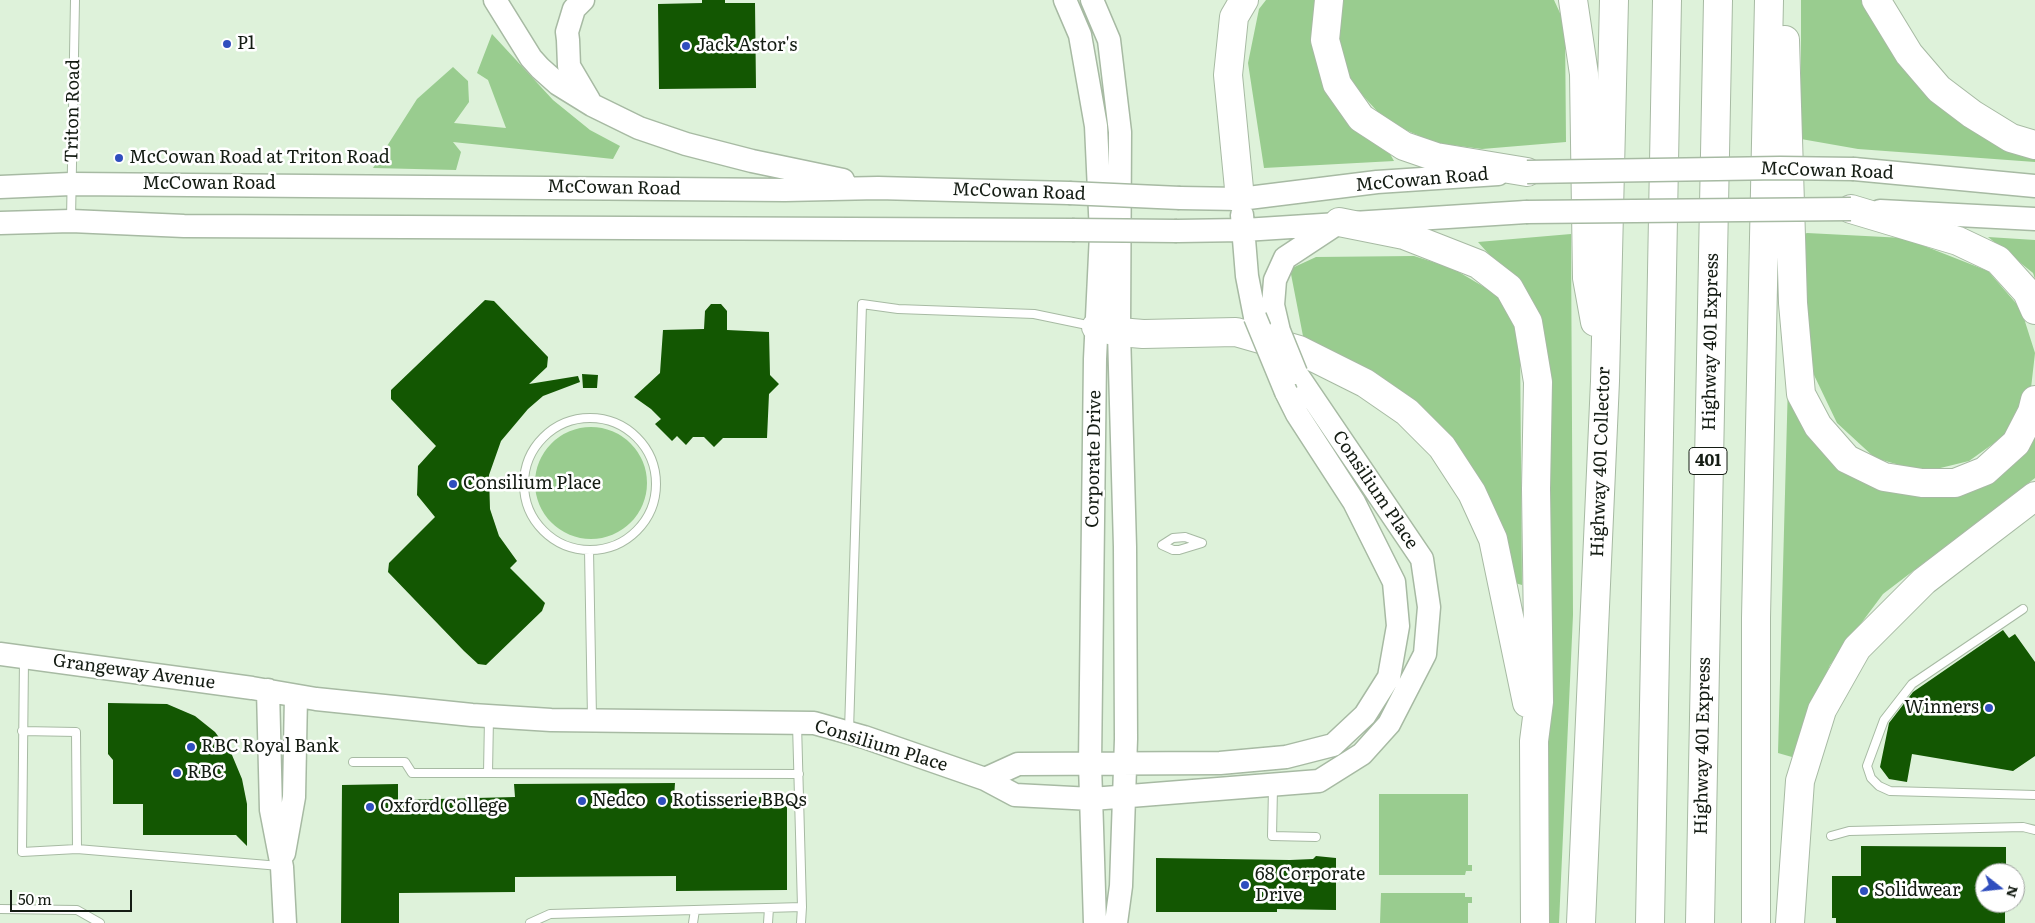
<!DOCTYPE html>
<html>
<head>
<meta charset="utf-8">
<style>
	body { margin:0 }
	#map { position:relative; width:2035px; height:923px; overflow:hidden; background:#def2da; font-family:Literata,serif }
	canvas { display:block }
	.north { position:absolute; left:1975px; top:863px; width:50px; height:50px; box-sizing:border-box; background:#fff; border:1px solid #a1a4a1; border-radius:50%; rotate:106deg; font-size:14px; font-weight:700; line-height:20px; text-align:center; color:#141c13 }
	.north::after { content:''; display:block; margin:auto; width:18px; height:22px; background:#2f4ebe; clip-path:polygon(50% 0,100% 100%,50% 72%,0 100%) }
	.scale { position:absolute; left:10px; top:890px; width:122px; height:22px; box-sizing:border-box; border:2px solid #141c13; border-top:0; padding-left:6px; font-size:15px; line-height:18px; white-space:nowrap; color:#141c13; -webkit-text-stroke:4px #fff; paint-order:stroke }
</style>
</head>
<body>
<div id="map">
<canvas width="2035" height="923"></canvas>
<div class="north">N</div>
<div class="scale">50 m</div>
</div>
<script>
const g = document.querySelector('canvas').getContext('2d');
g.lineJoin = 'round';
function paint(path, color) { g.fillStyle = color; g.fill(path, 'evenodd'); }
const toPath = rows => new Path2D(rows.map(r => 'M' + r).join(''));
function strokePath(path, color, width, dash) { g.strokeStyle = color; g.lineWidth = width; g.lineCap = dash ? 'butt' : 'round'; g.setLineDash(dash || []); g.stroke(path); }
function drawText(font, color, halo, rows, align = 'center') {
  g.font = font + ' Literata,serif'; g.lineWidth = 5; g.setLineDash([]); g.textBaseline = 'middle'; g.strokeStyle = halo; g.fillStyle = color; for (const [text, x, y, turn = 0] of rows) {
    g.save(); g.translate(x, y); g.rotate((+turn || 0) * Math.PI / 180); g.textAlign = isNaN(turn) ? turn : align; if (halo) g.strokeText(text, 0, 0); g.fillText(text, 0, 0); g.restore();
  }
}
paint(toPath([
	[1266,0,1324,0,1321,31,1394,161,1264,168,1248,63,1259,9],
	[1342,0,1554,0,1565,24,1566,142,1482,149,1436,143,1387,122,1345,76,1338,26],
	[1801,0,1863,0,1927,91,2035,153,2035,162,1858,149,1801,139],
	[492,34,553,100,590,130,620,146,613,159,453,142,461,152,456,170,373,168,417,99,453,67,468,81,469,102,454,123,506,128,488,80,477,73],
	[1807,233,1904,238,1988,271,2021,309,2035,353,2030,397,2011,431,1969,461,1924,472,1875,458,1837,423,1814,375,1799,236],
	[1571,234,1573,615,1559,923,1547,923,1528,298,1478,242],
	[1988,237,2035,240,2035,279,2033,273],
	[1414,256,1452,268,1501,297,1520,340,1522,585,1515,583,1389,383,1303,336,1290,269,1316,257],
	[1788,382,1823,443,1935,495,2035,436,2035,478,1883,594,1830,665,1792,757,1778,753],
	'535 483a56 56 0 1 1 112 0a56 56 0 1 1-112 0Z',
	[1379,794,1468,794,1468,865,1472,865,1472,871,1466,871,1465,875,1379,875],
	[1381,893,1465,893,1465,897,1472,897,1472,903,1468,903,1468,923,1380,923]
]), '#99cc8f');
paint(toPath([
	[702,0,725,0,725,3,755,3,756,88,659,89,658,4,702,3],
	[485,300,494,301,548,357,547,367,529,384,578,376,580,382,543,396,528,409,501,441,489,475,490,509,499,536,517,561,510,568,545,603,542,611,486,665,478,664,464,651,388,572,389,563,435,517,417,495,418,466,436,446,391,399,391,390],
	[711,304,721,304,727,311,727,330,769,332,770,375,779,384,769,394,767,438,723,438,714,447,704,437,693,437,686,445,677,436,672,441,655,424,661,419,651,409,634,397,660,373,663,330,704,329,705,311],
	[582,374,598,375,597,388,583,388],
	[2003,630,2009,638,2015,634,2035,662,2035,756,2013,771,1912,754,1907,782,1889,779,1880,767,1889,723,1913,692],
	[108,703,167,704,195,716,215,732,232,755,242,779,247,804,247,846,236,835,143,835,143,804,113,804,113,760,108,754],
	[675,783,674,798,787,797,787,890,676,891,676,876,515,877,515,892,399,893,399,923,341,923,342,785,398,784,398,800,515,797,514,784],
	[1861,846,2006,847,2006,873,1985,873,1985,903,2005,903,2005,923,1836,923,1836,918,1832,918,1832,876,1861,876],
	[1316,856,1336,858,1336,910,1277,909,1277,912,1156,912,1156,858,1290,860,1313,859]
]), '#135702');
const lane = toPath([
	[71,219,75,0],
	'524 484a66 66 0 1 1 132 0a66 66 0 1 1-132 0Z',
	[1185,537,1202,543,1179,550,1173,550,1162,545,1173,538,1185,537],
	[589,550,592,718],
	[2023,609,1912,684,1884,720,1867,766,1871,778,1879,786,1890,791,2035,795],
	[24,659,22,852,77,849,280,866],
	[489,718,488,773,799,774],
	[797,724,802,907],
	[22,731,76,732,77,849],
	[849,731,862,304,898,309,1034,314,1092,326],
	[353,762,405,762,412,773,488,773],
	[1273,788,1272,836,1316,837],
	[1831,836,1849,831,2023,827,2035,830],
	[0,909,77,910,100,923],
	[530,923,550,914,802,907,801,923],
	[693,923,695,910],
	[768,923,769,908]
]);
const secondary = toPath([
	[495,0,531,58,540,68,558,84,592,105,639,128,686,144,752,161,843,180],
	[583,0,574,9,567,32,568,40,569,66,589,100],
	[1065,0,1080,35,1096,126,1101,234,1095,359,1090,764,1095,923],
	[1092,0,1109,40,1120,132,1119,332,1125,547,1126,739,1121,886,1116,923],
	[1854,169,2035,186],
	[0,187,71,184,785,190,878,188,1069,193],
	[1180,198,1240,199,1377,182,1498,174],
	[1880,211,2035,219],
	[1242,215,1247,276,1255,317],
	[0,223,71,221,184,226,1072,230],
	[1177,231,1244,230,1526,212],
	[1279,331,1273,305,1275,280,1285,258,1335,225],
	[0,654,252,688,316,699,472,715,551,720,814,723,864,737,985,779,1015,795,1092,799,1319,781,1362,754,1389,724,1425,654,1429,607,1422,559,1296,373],
	[268,690,271,810,282,867,285,923],
	[985,779,1018,764,1220,763,1286,757,1333,745,1365,715,1389,677,1398,626,1394,582,1354,502,1297,414,1286,392],
	[284,853,294,797,296,696]
]);
const highway = toPath([
	[1329,0,1325,40,1337,84,1361,118,1404,146,1436,157,1527,172],
	[1573,0,1584,74,1587,278,1595,322],
	[1876,0,1909,54,1939,89,1972,114,2011,138,2035,145],
	[1785,40,1793,303,1801,394,1818,426,1847,459,1884,477,1922,483,1955,483,1985,471,2016,443,2032,412,2035,400],
	[1240,199,1228,75,1234,17,1244,0],
	[1851,209,1958,241,1998,260,2027,292,2035,310],
	[1339,222,1404,235,1478,264,1509,288,1528,322,1538,382,1536,489,1539,702,1534,741,1535,923],
	[1096,327,1119,332,1143,334,1236,332,1299,350,1365,383,1407,412,1442,447,1472,493,1493,539,1527,703],
	[1581,923,1605,381,1614,0],
	[1650,923,1667,0],
	[1700,923,1718,0],
	[1756,923,1756,618,1769,0],
	[1790,923,1800,781,1822,710,1857,648,1924,581,2035,496]
]);
strokePath(lane, '#a7baa3', 10);
strokePath(secondary, '#a7baa3', 25);
strokePath(highway, '#a7baa3', 30);
strokePath(lane, '#fff', 8);
strokePath(secondary, '#fff', 22);
strokePath(highway, '#fff', 28);
const secondaryBridge = toPath([
	[1527,172,1780,168,1854,169],
	[1069,193,1180,198],
	[1526,212,1851,209],
	[1072,230,1177,231],
	[1255,317,1286,392],
	[1279,331,1296,373]
]);
strokePath(secondaryBridge, '#a7baa3', 25, []);
strokePath(secondaryBridge, '#fff', 22);
for (const [x, y, r, color] of [
	[227,44,5,"#2f4ebe"],
	[686,46,5,"#2f4ebe"],
	[119,158,5,"#2f4ebe"],
	[453,484,5,"#2f4ebe"],
	[1989,708,5,"#2f4ebe"],
	[191,747,5,"#2f4ebe"],
	[177,773,5,"#2f4ebe"],
	[582,801,5,"#2f4ebe"],
	[662,801,5,"#2f4ebe"],
	[370,807,5,"#2f4ebe"],
	[1245,885,5,"#2f4ebe"],
	[1864,891,5,"#2f4ebe"]
]) { const dot = new Path2D(); dot.arc(x, y, r, 0, 2 * Math.PI); g.fillStyle = color; g.fill(dot); strokePath(dot, '#fff', 2); }
for (const [x, y, w] of [
	[1708,461,38]
]) { const box = new Path2D(); box.roundRect(x - w / 2, y - 13.5, w, 27, 4); g.fillStyle = '#fff'; g.fill(box); strokePath(box, '#141c13', 1); }
drawText('bold 16px', '#141c13', null, [
	["401",1708,461]
]);
drawText('18px', '#141c13', '#fff', [
	["P1",237,44],
	["Jack Astor's",696,46],
	["McCowan Road at Triton Road",129,158],
	["Consilium Place",463,484],
	["Winners",1979,708,"right"],
	["RBC Royal Bank",201,747],
	["RBC",187,773],
	["Nedco",592,801],
	["Rotisserie BBQs",672,801],
	["Oxford College",380,807],
	["68 Corporate",1255,875],
	["Drive",1255,896],
	["Solidwear",1874,891]
], 'left');
drawText('18px', '#141c13', '#fff', [
	["Triton Road",73,111,-89],
	["McCowan Road",1827,171,2],
	["McCowan Road",1422,180,-5],
	["McCowan Road",209,184],
	["McCowan Road",614,188,1],
	["McCowan Road",1019,192,2],
	["Highway 401 Express",1711,342,-89],
	["Corporate Drive",1094,459,-89],
	["Highway 401 Collector",1601,462,-88],
	["Consilium Place",1375,490,56],
	["Grangeway Avenue",134,672,8],
	["Consilium Place",881,746,17],
	["Highway 401 Express",1703,746,-89]
]);
</script>
</body>
</html>
